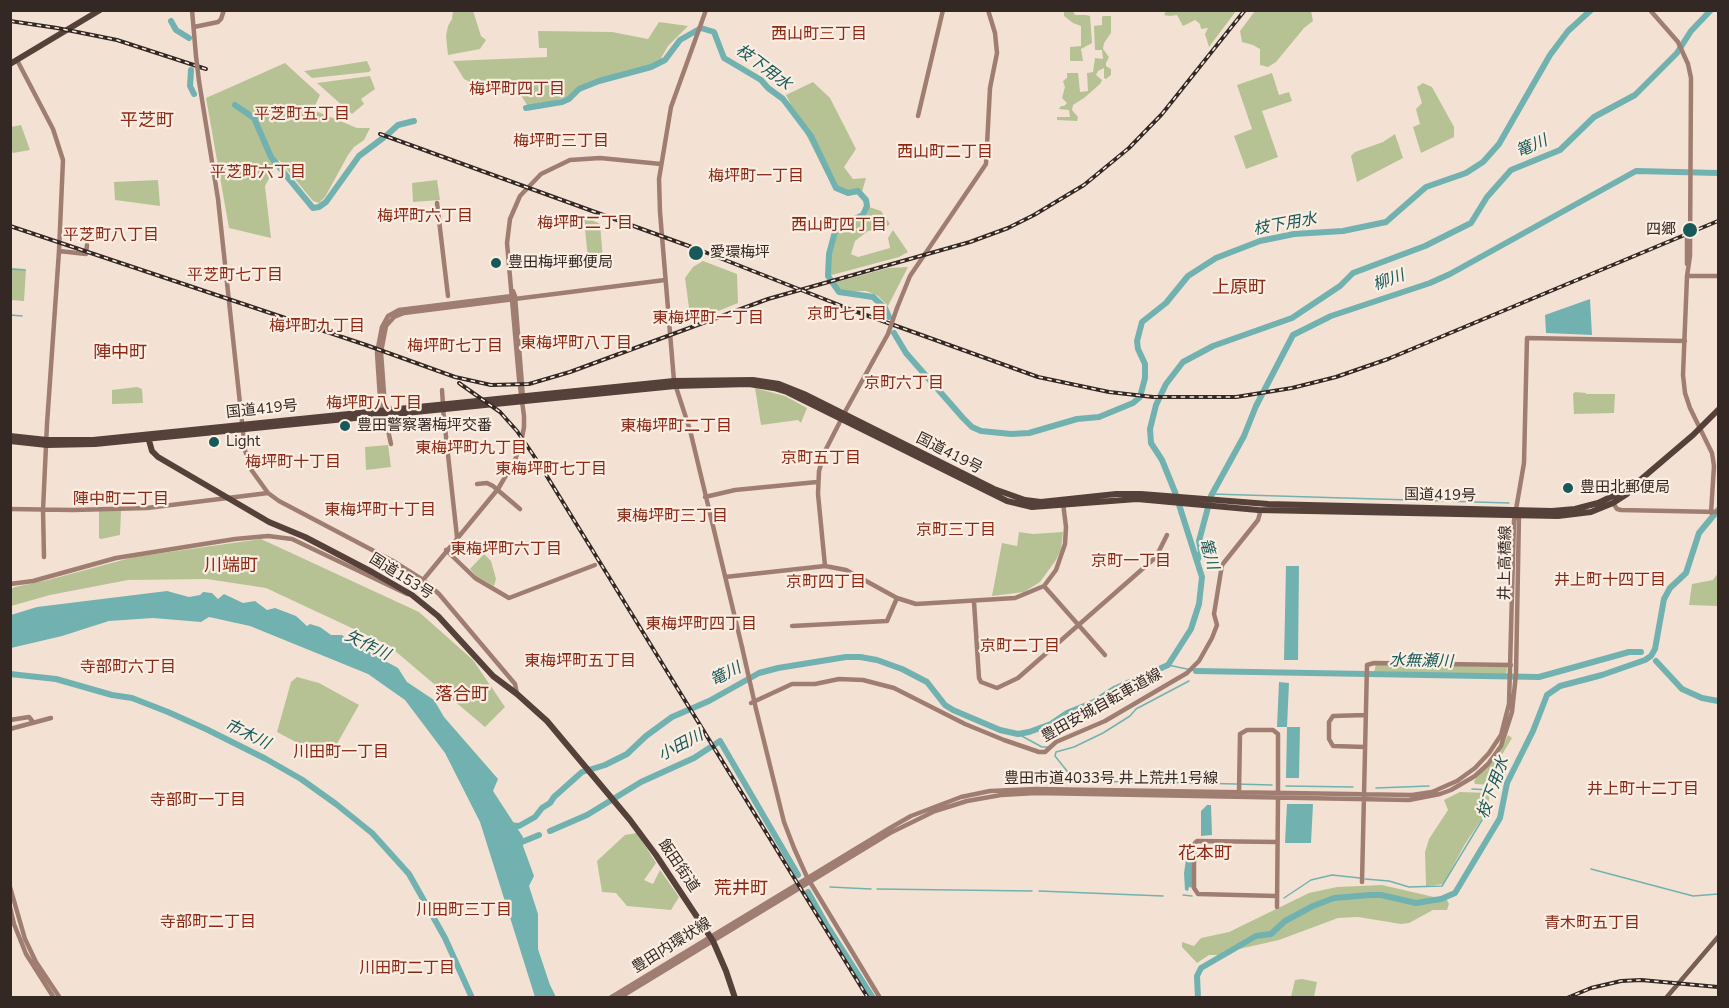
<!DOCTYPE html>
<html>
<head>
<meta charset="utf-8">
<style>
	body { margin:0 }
	#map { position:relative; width:1729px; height:1008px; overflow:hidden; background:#f3e2d4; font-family:"Nunito Sans",sans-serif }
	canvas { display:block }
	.frame { position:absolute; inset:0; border:12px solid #342824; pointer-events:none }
</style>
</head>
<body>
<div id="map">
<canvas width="1729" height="1008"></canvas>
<div class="frame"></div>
</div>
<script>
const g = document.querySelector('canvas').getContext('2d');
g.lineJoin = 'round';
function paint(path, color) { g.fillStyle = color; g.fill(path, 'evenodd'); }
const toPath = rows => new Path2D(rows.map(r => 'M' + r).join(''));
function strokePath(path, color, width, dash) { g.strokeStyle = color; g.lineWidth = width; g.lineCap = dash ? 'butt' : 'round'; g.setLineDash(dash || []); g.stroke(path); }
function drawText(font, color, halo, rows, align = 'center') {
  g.font = font + ' "Nunito Sans","Noto Sans JP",sans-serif'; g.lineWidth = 4.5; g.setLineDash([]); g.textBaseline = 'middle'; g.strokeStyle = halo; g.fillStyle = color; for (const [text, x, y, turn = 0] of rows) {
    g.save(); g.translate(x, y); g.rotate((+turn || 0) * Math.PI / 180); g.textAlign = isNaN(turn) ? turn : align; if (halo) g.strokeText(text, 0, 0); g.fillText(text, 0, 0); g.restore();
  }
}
paint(toPath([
	[453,11,473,11,481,36,486,40,480,49,448,55,446,36,448,26,452,19],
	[1064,11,1073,11,1075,15,1086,15,1090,16,1092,43,1081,49,1083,61,1070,61,1070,47,1081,46,1081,26,1073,23,1064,16],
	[1166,11,1236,11,1209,47,1205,34,1208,28,1201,29,1200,24,1195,20,1183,26,1177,15,1170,16,1164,15],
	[1255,11,1311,11,1313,21,1304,28,1276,62,1268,67,1260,65,1260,49,1253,45,1242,42,1240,31],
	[1103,16,1111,16,1111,33,1104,43,1103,49,1109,57,1106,63,1106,66,1111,69,1111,75,1106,79,1104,78,1104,68,1098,71,1096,75,1102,80,1100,84,1084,98,1073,105,1072,110,1078,117,1077,121,1057,120,1057,117,1070,117,1069,110,1059,109,1061,106,1064,106,1067,103,1062,98,1065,87,1063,81,1067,78,1067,73,1078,73,1080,92,1088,91,1087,73,1093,72,1095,58,1103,59,1102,50,1095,50,1094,26,1102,25,1102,17],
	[659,22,688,26,668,46,660,60,627,74,599,79,577,94,529,108,522,97,516,94,486,90,464,79,453,61,547,57,547,48,539,48,538,31,612,32,648,39],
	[367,61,371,70,369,72,312,78,304,71],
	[285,63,320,95,313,110,357,128,370,128,364,140,354,147,348,155,325,197,319,203,313,201,279,160,265,186,271,238,229,228,206,98],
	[1272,73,1279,95,1289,92,1292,101,1262,111,1278,157,1246,169,1234,136,1252,129,1237,85],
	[370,76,375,89,361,99,364,104,352,114,317,83],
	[813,82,830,98,856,149,844,167,853,179,866,178,862,192,842,193,827,176,786,95],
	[1423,83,1432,87,1454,127,1454,137,1421,153,1413,127,1420,124,1416,109,1422,103,1417,87],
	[21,125,30,150,13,153,11,148,11,127],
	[1395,134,1403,158,1357,182,1351,156,1355,152,1383,142],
	[158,180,160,206,115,200,114,182],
	[437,180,440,200,413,202,412,183],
	[869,207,881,211,890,224,883,229,868,231,855,241,851,254,858,257,890,248,888,238,893,230,908,252,899,257,828,276,833,239,840,229,866,217],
	[586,217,600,224,603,259,588,259,584,219],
	[703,261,737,274,738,303,696,320,690,315,685,278,693,267],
	[908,267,888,306,878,296,866,291,844,292,833,283,888,268],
	[10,268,26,269,24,301,11,300],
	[137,387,142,389,143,403,112,404,112,390],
	[755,388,785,396,807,408,801,423,798,420,761,425],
	[1575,392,1586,393,1586,394,1615,394,1614,413,1574,414,1573,394],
	[388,445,391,467,366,470,365,447],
	[99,511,121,511,120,535,101,539,99,538],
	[1019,532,1033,534,1063,532,1061,549,1056,560,1040,582,1024,592,992,596,1002,543,1017,546],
	[261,539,419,612,473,660,505,707,485,727,388,645,266,588,207,579,128,580,50,595,11,606,11,589,15,587,48,580,134,557],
	[484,554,491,561,496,579,494,586,476,576,470,569],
	[1718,573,1718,606,1689,605,1692,584,1713,580],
	[1376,664,1507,667,1506,675,1374,672],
	[297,677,319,683,359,705,330,756,324,757,277,732,291,682],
	[1508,735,1512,738,1491,773,1492,785,1475,784,1474,781,1499,754],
	[1460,792,1490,793,1487,811,1465,844,1443,884,1426,886,1425,852,1429,839,1448,810,1444,800],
	[637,833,656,863,644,880,653,884,660,870,679,897,671,910,627,906,616,893,602,892,597,861,625,835],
	[1382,885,1447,900,1449,904,1447,910,1433,910,1409,923,1401,924,1358,917,1338,918,1279,940,1239,949,1229,955,1209,955,1197,963,1182,947,1182,942,1194,946,1201,938,1229,932,1309,893,1337,887],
	[1302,979,1317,982,1314,997,1291,997,1295,980]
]), '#b6c294');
paint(toPath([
	[1590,299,1592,335,1546,333,1545,315],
	[1286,566,1299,566,1298,660,1284,660],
	[167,591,189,597,200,595,203,592,212,593,218,599,224,594,243,603,255,601,267,610,275,608,296,616,307,626,310,624,320,627,331,635,342,635,355,647,362,647,368,650,374,655,398,668,407,682,434,700,444,717,498,779,493,791,523,837,523,846,534,876,529,886,538,914,538,949,550,985,556,997,535,997,480,822,445,753,405,700,368,674,250,626,209,617,201,622,153,618,109,621,62,636,11,648,11,615,37,607],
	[1279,682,1289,683,1287,727,1300,727,1299,778,1286,778,1287,727,1277,727],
	[1287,804,1313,804,1311,843,1285,843],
	[1207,805,1211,805,1212,835,1201,836,1201,811],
	[1187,853,1194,854,1193,888,1189,887,1188,891,1185,890,1184,873]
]), '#71b2b0');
strokePath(toPath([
	[10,269,25,270],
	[10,315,22,316],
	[1212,494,1509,503],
	[1168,665,1196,671],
	[1018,734,1042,747,1049,747],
	[1056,752,1055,756,1075,781,1194,783],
	[1056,752,1074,747,1103,733,1130,716,1136,709,1189,681],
	[1198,783,1272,785],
	[1286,786,1353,787],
	[1376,788,1429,786],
	[1472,789,1490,790],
	[1591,869,1693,896,1718,894],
	[1365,879,1389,881,1409,887,1442,886,1482,820],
	[830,887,871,889],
	[877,889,1032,891],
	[1039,891,1163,896],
	[1183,895,1192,896],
	[1284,898,1311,880,1332,875,1360,878]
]), '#71b2b0', 1.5);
strokePath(toPath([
	[171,21,176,30,189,38],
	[191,70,190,86,194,94],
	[235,105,254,118,271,157,313,208,319,207,326,202,359,156,383,138],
	[526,108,562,102,569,99,579,89,599,81,651,67,665,60,680,40,701,28,714,32,724,58,761,80,768,88,783,99,811,136,836,188,848,193,858,191,866,200,867,206,863,215,836,228,829,254,828,276,839,292,873,297,885,308,889,317],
	[387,135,398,125,414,121],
	[894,333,906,353,963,418,972,427,981,431,1011,434,1029,433,1077,419,1099,417,1133,403,1140,397,1145,378,1145,364,1138,349,1137,341,1142,322,1166,303,1188,276,1216,258,1260,241,1294,234,1343,231,1386,222,1426,187,1466,173,1483,162,1499,144,1550,55,1568,31,1591,10],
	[1198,559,1201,552,1199,541,1211,496,1244,436,1256,406,1293,335,1331,316,1430,283,1450,274,1636,171,1718,173],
	[1656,661,1682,689,1702,698,1718,701],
	[1196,671,1539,677,1629,652,1641,652],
	[10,674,56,679,112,695,132,698,168,712,206,729,266,759,301,779,336,804,372,833,409,874,445,938,472,998],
	[507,825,519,826,535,817,542,808,550,803,554,797,582,772,605,765,627,754,646,736,672,717,709,701,759,673,778,668,846,657,860,657,877,660,902,669,927,682,945,705,953,710,1000,730,1018,734,1029,732,1051,724,1067,713,1094,702,1114,689,1168,665,1191,629,1199,604,1202,577,1175,492,1162,460,1151,443,1150,429,1156,405,1166,384,1183,362,1213,346,1292,318,1340,286,1353,273,1425,246,1471,223,1487,197,1511,170,1560,150,1594,117,1635,95,1677,53,1691,31,1711,10],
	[550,831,587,815,641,782,694,758,720,741,798,875],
	[517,844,539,835],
	[808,892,826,924,873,998],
	[1198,998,1197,976,1201,968,1256,936,1271,934,1285,921,1313,906,1334,898,1370,895,1381,895,1416,903,1441,899,1455,893,1500,818,1507,783,1533,731,1547,695,1560,686,1602,675,1645,660,1651,656,1655,649,1664,599,1670,588,1686,573,1699,533,1718,510]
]), '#71b2b0', 6);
strokePath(toPath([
	[192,10,196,56],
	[706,10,671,107,659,179,660,212,674,381,690,430,742,647],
	[1650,10,1678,42,1688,64,1691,78,1690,256,1687,276,1683,375,1685,393,1690,408,1712,453,1714,466,1711,513],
	[194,27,218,22,221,19,224,10],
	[17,60,53,129,63,160,59,251,47,424,43,510,44,557],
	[199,81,218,199,245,450,250,468,268,493,279,501,393,561,423,580,439,594,515,684,517,694],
	[918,116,943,10],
	[437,203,448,296],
	[59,251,86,254,87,245],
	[1687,264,1687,236],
	[1687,276,1718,276],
	[513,291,515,296,523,398],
	[897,308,910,276,986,164,990,88,997,53,995,33,988,10],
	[442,390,443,405],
	[443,409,457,537],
	[381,413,377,353,382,327,388,316,399,310,512,296],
	[391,444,386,421,381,352,386,326,394,317,404,313,665,280],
	[477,484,487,483,493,486,520,509],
	[705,497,735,490,817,482],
	[1613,503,1617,509,1621,510,1718,512],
	[10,509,73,510,147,508,268,493],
	[446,550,475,578,509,598,595,565],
	[825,566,818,494,819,471,825,451,846,410,873,361],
	[725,577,825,566,846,570,897,598,916,604,1015,598,1044,586,1056,570,1065,544,1066,527,1063,503],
	[423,580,498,489,515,460,521,443,524,427,524,416,519,379,507,243,510,219,520,196,541,174,570,160,600,158,661,164],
	[10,584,33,581,116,558,235,539,268,536,292,539,407,594],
	[1044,586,1105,655],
	[974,602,979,678,981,682,997,688,1018,678,1131,579,1156,557,1167,535],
	[792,626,887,621,897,598],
	[751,703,792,684,815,684,839,679,863,680,894,688,965,724,1004,740,1039,752,1045,752,1056,742,1105,721,1187,673,1199,661,1212,638,1217,625,1214,614,1222,565,1258,520,1260,513,1258,510],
	[756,709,784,822,794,848,807,877,880,998],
	[10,720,29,717,33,722],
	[10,729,51,718],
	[1365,747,1333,746,1329,739,1329,722,1333,716,1365,715],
	[1239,792,1240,734,1247,730,1273,730,1278,734,1278,793],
	[1362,882,1367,665,1374,663,1511,665],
	[10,887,25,939,36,962,60,998],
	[1276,896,1198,894,1194,888,1194,844,1197,841,1277,842],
	[10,907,14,924,26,954,54,998],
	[1277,907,1278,798],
	[610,998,890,828,911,816,961,797,990,791,1036,789,1412,795,1432,792,1457,781,1475,768,1489,753,1501,735,1509,704,1514,521,1524,463,1527,338,1685,341],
	[619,998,890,833,935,811,967,801,1001,795,1036,793,1409,800,1440,794,1451,790,1475,776,1488,764,1501,746,1512,712,1516,674,1519,515]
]), '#9f7e71', 4.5);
strokePath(toPath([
	[1666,998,1718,937]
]), '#785d53', 4.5);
strokePath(toPath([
	[10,64,100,10],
	[10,436,47,440,93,440,674,381,753,380,779,384,804,394,994,489,1025,500,1041,502,1116,494,1141,494,1268,504,1552,511,1575,509,1598,503,1632,487,1693,435,1718,410],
	[148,437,152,451,158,457,269,522,305,537,372,572,412,595,438,616,493,676,517,694,547,721,630,820,656,855,713,941,726,971,735,998],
	[10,441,47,445,95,444,675,386,749,384,774,388,787,392,1007,501,1032,507,1137,499,1258,510,1558,516,1591,512,1613,503,1627,494]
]), '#56413a', 6);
const rail = toPath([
	[10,21,57,28,117,40,206,69],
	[380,134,697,249,852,310,1038,377,1109,392,1153,397,1236,397,1292,388,1336,377,1388,359,1718,221],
	[10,226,366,345,455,377,491,385,529,384,570,372,768,299,970,242,1008,228,1034,215,1084,185,1129,148,1162,114,1245,10],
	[459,383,500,412,517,431,540,465,868,998],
	[1567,998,1591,988,1621,981,1641,980,1718,987]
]);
strokePath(rail, '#342824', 4);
strokePath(rail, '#faede1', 1.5, [4.5]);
strokePath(toPath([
	[196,56,199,81],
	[873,361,888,334,897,308],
	[742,647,756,709]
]), '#9f7e71', 4.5);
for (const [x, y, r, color] of [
	[1690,230,8,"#165958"],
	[696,253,8,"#165958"],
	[496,263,6,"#165958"],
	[345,426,6,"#165958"],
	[214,442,6,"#165958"],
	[1568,488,6,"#165958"]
]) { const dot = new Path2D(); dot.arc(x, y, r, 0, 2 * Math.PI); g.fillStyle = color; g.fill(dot); strokePath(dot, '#faede1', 2); }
drawText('15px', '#342824', '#faede1', [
	["四郷",1676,230,"right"],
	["愛環梅坪",710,253],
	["豊田梅坪郵便局",508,263],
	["豊田警察署梅坪交番",357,426],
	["Light",226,442],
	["豊田北郵便局",1580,488]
], 'left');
drawText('15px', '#342824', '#faede1', [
	["国道419号",262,410,-6],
	["国道419号",949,454,27],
	["国道419号",1440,496,1],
	["井上高橋線",1506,563,-89],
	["国道153号",401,577,32],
	["豊田安城自転車道線",1102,706,-29],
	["豊田市道4033号 井上荒井1号線",1111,779],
	["飯田街道",678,866,56],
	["豊田内環状線",672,946,-32]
]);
drawText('16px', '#8a2916', '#faede1', [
	["西山町三丁目",819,35],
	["梅坪町四丁目",517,90],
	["平芝町五丁目",302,115],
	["梅坪町三丁目",561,142],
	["西山町二丁目",945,153],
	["平芝町六丁目",258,173],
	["梅坪町一丁目",756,177],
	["梅坪町六丁目",425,217],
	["梅坪町二丁目",585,224],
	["西山町四丁目",839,226],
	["平芝町八丁目",111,236],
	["平芝町七丁目",235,276],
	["京町七丁目",847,315],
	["東梅坪町一丁目",708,319],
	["梅坪町九丁目",317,327],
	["東梅坪町八丁目",576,344],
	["梅坪町七丁目",455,347],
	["京町六丁目",904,384],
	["梅坪町八丁目",374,404],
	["東梅坪町二丁目",676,427],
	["東梅坪町九丁目",471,449],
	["京町五丁目",821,459],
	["梅坪町十丁目",293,463],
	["東梅坪町七丁目",551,470],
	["陣中町二丁目",121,500],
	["東梅坪町十丁目",380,511],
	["東梅坪町三丁目",672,517],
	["京町三丁目",956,531],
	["東梅坪町六丁目",506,550],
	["京町一丁目",1131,562],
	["井上町十四丁目",1610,581],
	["京町四丁目",826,583],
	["東梅坪町四丁目",701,625],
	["京町二丁目",1020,647],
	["東梅坪町五丁目",580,662],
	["寺部町六丁目",128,668],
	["川田町一丁目",341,753],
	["井上町十二丁目",1643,790],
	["寺部町一丁目",198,801],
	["川田町三丁目",464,911],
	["寺部町二丁目",208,923],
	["青木町五丁目",1592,924],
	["川田町二丁目",407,969]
]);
drawText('italic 16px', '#165958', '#faede1', [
	["枝下用水",763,68,37],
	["篭川",1532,147,-23],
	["枝下用水",1285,225,-10],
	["柳川",1389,281,-20],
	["篭川",1208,554,74],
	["矢作川",367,646,26],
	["水無瀬川",1421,662,1],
	["篭川",726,675,-27],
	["市木川",247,735,26],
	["小田川",681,746,-28],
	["枝下用水",1494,788,-70]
]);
drawText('18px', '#8a2916', '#faede1', [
	["平芝町",147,122],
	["上原町",1239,289],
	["陣中町",120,354],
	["川端町",231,567],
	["落合町",462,696],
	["花本町",1205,855],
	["荒井町",741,890]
]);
</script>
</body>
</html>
